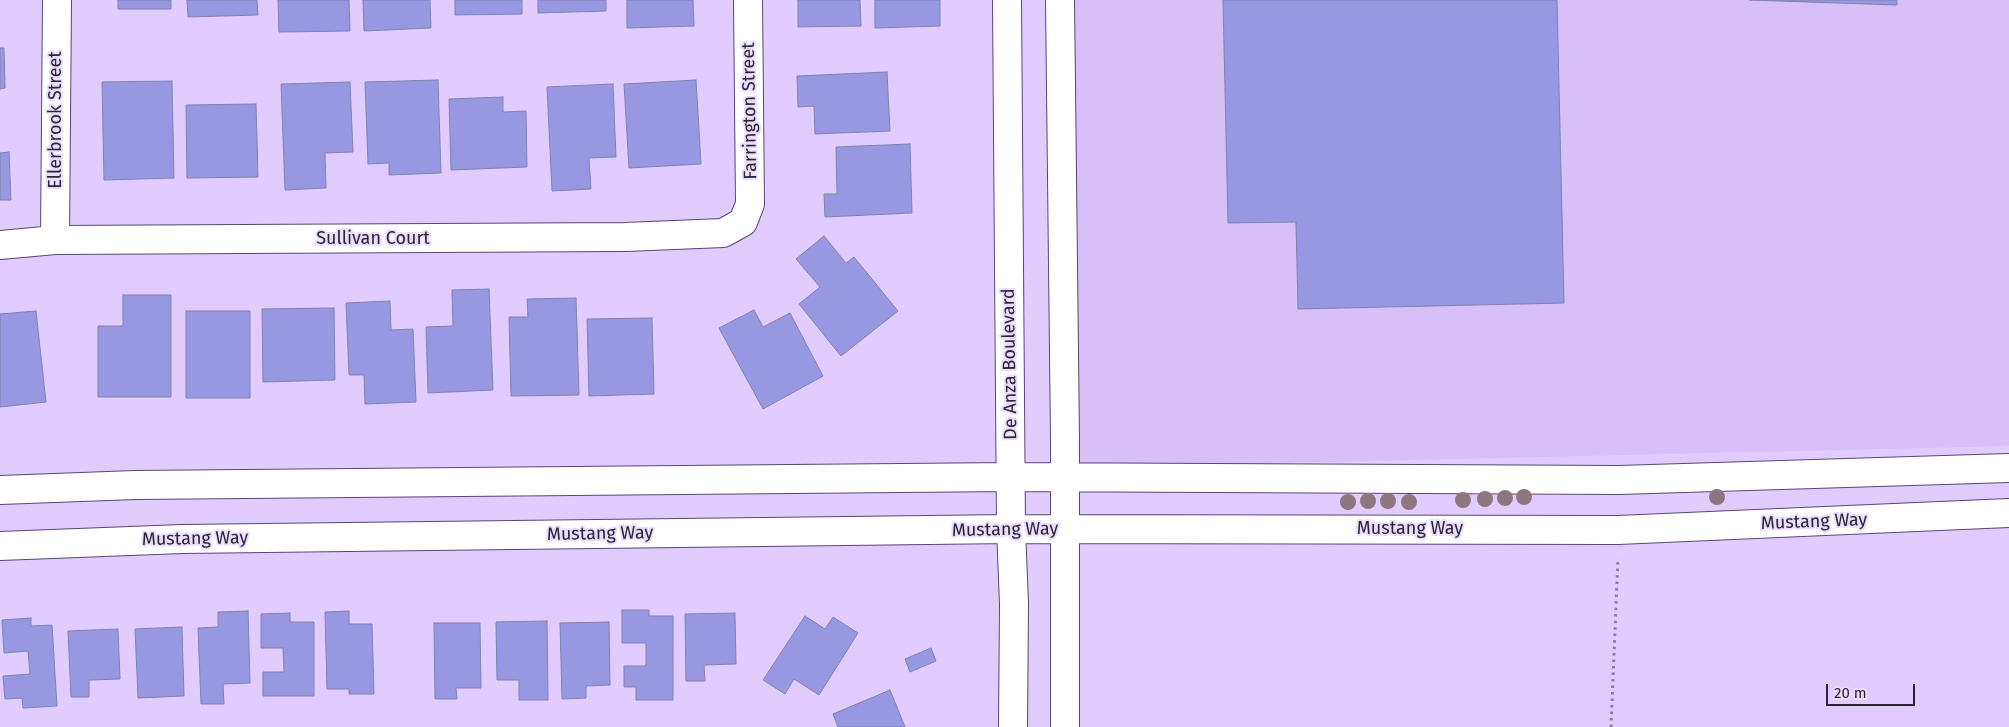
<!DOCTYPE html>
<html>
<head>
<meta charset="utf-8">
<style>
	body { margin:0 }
	#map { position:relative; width:2009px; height:727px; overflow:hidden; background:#e1ccff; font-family:"Fira Sans",sans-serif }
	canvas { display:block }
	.scale { position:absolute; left:1826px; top:684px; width:89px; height:22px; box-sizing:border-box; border:2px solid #2b2336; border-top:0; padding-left:6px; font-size:15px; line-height:18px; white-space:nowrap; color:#2b2336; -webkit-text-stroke:4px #eaddfc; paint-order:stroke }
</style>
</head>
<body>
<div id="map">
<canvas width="2009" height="727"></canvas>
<div class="scale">20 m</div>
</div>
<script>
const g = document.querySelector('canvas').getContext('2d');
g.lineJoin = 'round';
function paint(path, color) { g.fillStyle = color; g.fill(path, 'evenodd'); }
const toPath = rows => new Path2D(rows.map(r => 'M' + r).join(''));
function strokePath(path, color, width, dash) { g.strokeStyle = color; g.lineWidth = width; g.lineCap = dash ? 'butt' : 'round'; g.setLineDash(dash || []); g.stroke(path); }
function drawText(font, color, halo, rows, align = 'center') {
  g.font = font + ' "Fira Sans",sans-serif'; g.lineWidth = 4; g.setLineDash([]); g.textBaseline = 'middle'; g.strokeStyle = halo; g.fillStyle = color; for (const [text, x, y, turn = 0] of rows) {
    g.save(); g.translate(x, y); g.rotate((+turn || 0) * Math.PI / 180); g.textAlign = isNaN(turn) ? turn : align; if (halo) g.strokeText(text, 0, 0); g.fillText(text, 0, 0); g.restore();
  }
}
paint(toPath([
	[1065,0,2009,0,2009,446,1069,468]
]), '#d7bff8');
const building = toPath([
	[118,0,171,0,171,9,118,9,118,0],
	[187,0,257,0,258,15,188,17,187,0],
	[278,0,349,0,350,31,279,32,278,0],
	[363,0,430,0,431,28,364,31,363,0],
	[455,0,522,0,522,14,455,15,455,0],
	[538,0,606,0,606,11,538,13,538,0],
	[627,0,693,0,694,26,627,28,627,0],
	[798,0,860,0,861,26,798,27,798,0],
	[875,0,940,0,940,26,875,28,875,0],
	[1223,0,1557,0,1564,303,1298,309,1296,222,1228,223,1223,0],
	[1750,0,1897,0,1897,5,1750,0],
	[0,48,4,48,5,88,0,89,0,48],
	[887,72,890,131,815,134,814,106,798,107,797,76,887,72],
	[438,80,441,173,389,175,389,163,368,164,365,82,438,80],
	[696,80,701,164,629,168,624,84,696,80],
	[172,81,174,178,104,180,102,82,172,81],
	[350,82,353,152,325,153,326,188,285,190,281,84,350,82],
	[613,84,616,157,589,158,591,189,552,191,547,87,613,84],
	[503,97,503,112,526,111,527,167,451,170,449,99,503,97],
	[256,104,258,177,187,178,186,105,256,104],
	[910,144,912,213,825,217,824,194,837,194,836,147,910,144],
	[9,152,11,200,0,200,0,153,9,152],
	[824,236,846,263,854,257,898,311,841,356,799,304,820,287,796,259,824,236],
	[489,289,493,390,428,393,426,327,453,326,452,290,489,289],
	[123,295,171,295,171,397,98,397,98,326,123,326,123,295],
	[576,298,579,395,511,396,509,317,528,317,527,299,576,298],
	[390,301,391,330,413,329,416,402,365,404,364,375,349,375,346,303,390,301],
	[334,308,335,380,263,382,262,309,334,308],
	[754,310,763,327,790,313,823,376,763,409,719,328,754,310],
	[36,311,46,402,0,407,0,314,36,311],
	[186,311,250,311,250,398,186,398,186,311],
	[652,318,654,394,589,396,587,319,652,318],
	[622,610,649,610,649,616,673,616,673,700,636,700,636,687,624,687,624,666,646,666,646,643,622,643,622,610],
	[248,611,250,683,223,684,224,704,201,704,198,628,218,627,218,612,248,611],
	[349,611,349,624,372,624,374,694,349,694,349,689,327,689,325,612,349,611],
	[290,613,290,622,314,622,314,696,263,696,263,672,284,672,283,648,261,648,261,614,290,613],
	[735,613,736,664,704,665,705,681,686,681,685,614,735,613],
	[805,616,825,629,833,617,858,633,819,695,794,679,785,694,763,680,805,616],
	[31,618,31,626,52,625,57,706,23,708,22,698,5,699,3,676,30,674,28,651,4,653,2,620,31,618],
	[547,621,548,700,519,700,519,680,497,680,496,622,547,621],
	[609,622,610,685,586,686,586,698,562,699,560,623,609,622],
	[434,623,480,623,481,688,456,688,457,699,435,699,434,623],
	[182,627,184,696,138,698,135,629,182,627],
	[118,629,120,679,89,680,89,697,71,697,68,631,118,629],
	[931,648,936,661,910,672,905,659,931,648],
	[890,690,905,727,838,727,833,714,890,690]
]);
paint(building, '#9897e1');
strokePath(building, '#8181b2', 1);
const minor = toPath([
	[1007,0,1011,529,1014,604,1013,727],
	[1060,0,1065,440,1065,727],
	[55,240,57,0],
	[0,245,55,240,625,237,723,233,743,222,750,204,748,0],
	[0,490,135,485,1011,477,1619,480,2009,468],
	[0,546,182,539,1011,529,1618,530,2009,513]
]);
strokePath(minor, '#5a4773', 30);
strokePath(toPath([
	[1611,727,1618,558]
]), '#8b7da1', 3, [2.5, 4]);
strokePath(minor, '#fff', 28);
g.fillStyle = '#8e767f';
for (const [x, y] of [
	[1524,497],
	[1717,497],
	[1505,498],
	[1485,499],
	[1463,500],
	[1368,501],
	[1388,501],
	[1348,502],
	[1409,502]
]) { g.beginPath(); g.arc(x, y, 8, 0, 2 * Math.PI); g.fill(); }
drawText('18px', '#2b2336', '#eaddfc', [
	["Farrington Street",750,111,-91],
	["Ellerbrook Street",56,120,-90],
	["Sullivan Court",373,239],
	["De Anza Boulevard",1010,364,-91],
	["Mustang Way",1814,522,-2],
	["Mustang Way",1410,529],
	["Mustang Way",1005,530,-1],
	["Mustang Way",600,534,-1],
	["Mustang Way",195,539,-1]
]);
</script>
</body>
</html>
